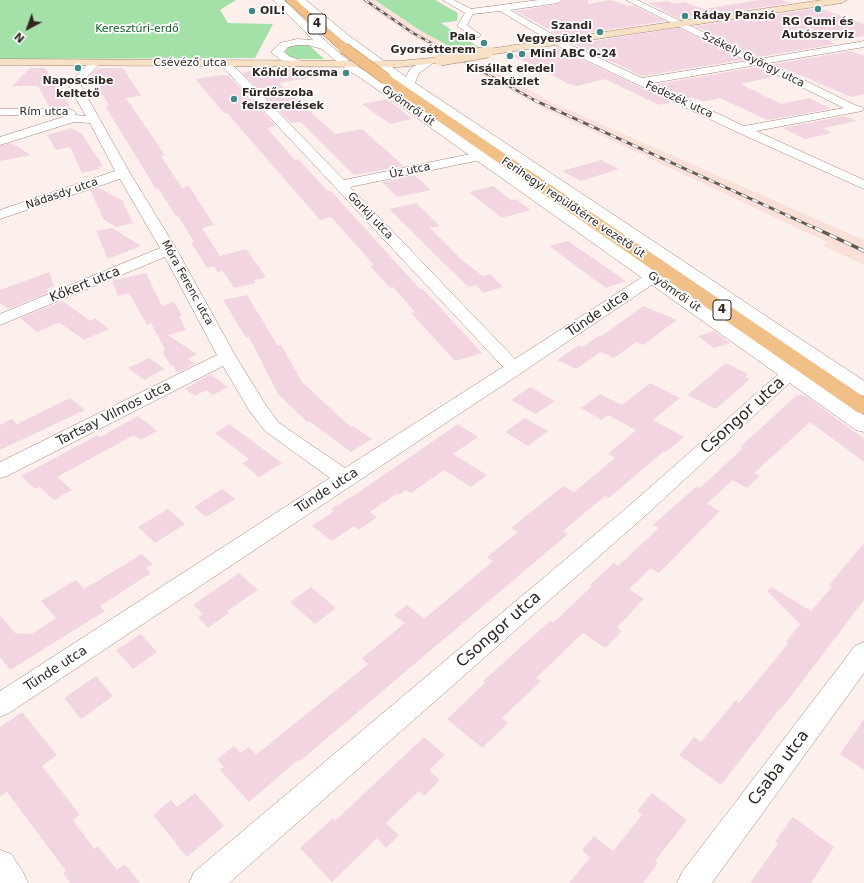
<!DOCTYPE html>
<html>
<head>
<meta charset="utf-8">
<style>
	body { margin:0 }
	#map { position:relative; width:864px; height:883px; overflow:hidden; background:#fdf0ec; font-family:"DejaVu Sans",sans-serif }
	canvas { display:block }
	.north { position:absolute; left:8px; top:8px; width:40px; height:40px; -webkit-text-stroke:3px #fff; paint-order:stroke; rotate:221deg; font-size:11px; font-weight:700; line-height:16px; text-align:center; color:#302521 }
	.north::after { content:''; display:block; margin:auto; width:14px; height:18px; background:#302521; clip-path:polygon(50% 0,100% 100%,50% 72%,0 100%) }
</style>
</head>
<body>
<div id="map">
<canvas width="864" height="883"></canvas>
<div class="north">N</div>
</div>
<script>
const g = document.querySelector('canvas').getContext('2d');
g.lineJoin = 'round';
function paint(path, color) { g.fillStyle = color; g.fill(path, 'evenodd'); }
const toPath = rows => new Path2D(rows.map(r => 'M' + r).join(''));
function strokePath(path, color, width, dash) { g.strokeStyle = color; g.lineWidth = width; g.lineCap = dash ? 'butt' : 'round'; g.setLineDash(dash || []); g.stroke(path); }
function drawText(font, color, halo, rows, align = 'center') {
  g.font = font + ' "DejaVu Sans",sans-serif'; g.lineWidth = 3.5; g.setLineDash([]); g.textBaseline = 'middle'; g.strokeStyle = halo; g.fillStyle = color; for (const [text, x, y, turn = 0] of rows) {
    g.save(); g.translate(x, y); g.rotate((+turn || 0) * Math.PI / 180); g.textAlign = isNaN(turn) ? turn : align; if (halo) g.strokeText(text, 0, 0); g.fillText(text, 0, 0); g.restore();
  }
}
paint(toPath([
	[359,0,375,0,421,31,555,104,864,240,864,265,822,245,827,242,541,107,409,34]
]), '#f9e1d9');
paint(toPath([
	[0,0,236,0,220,10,228,23,273,24,255,58,0,59],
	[375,0,435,0,458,13,457,21,441,23,483,50,462,53,421,31],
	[294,45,310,46,324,59,298,59,289,57,285,53,287,47]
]), '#a3e1a9');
paint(toPath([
	[563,0,588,0,588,4,610,0,617,2,628,6,634,6,665,21,561,37,551,31,553,31,515,11,558,4],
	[759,0,781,0,790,3,680,19,648,3,660,2,668,1,674,4,684,2,704,9],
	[819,8,864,24,864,36,829,41,836,44,759,57,695,26],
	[679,28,742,60,642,76,574,44],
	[558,48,564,51,671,102,659,105,605,79,577,86,569,84,512,55],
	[851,51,864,56,864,94,851,97,774,64],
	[757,67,776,76,741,84,781,104,809,98,831,109,767,120,720,98,704,102,692,97,688,98,658,84],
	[30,68,45,68,70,106,50,108,38,86,12,86],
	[97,68,123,68,141,96,126,98,165,155,161,156,182,188,189,186,214,225,202,228,220,256,246,249,266,277,254,280,256,283,234,288,223,271,218,272,214,266,207,268,191,243,194,242,178,216,176,216,158,188,156,189,105,106,109,105,90,76],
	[263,69,309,70,309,78,279,83,335,134,362,129,404,166,354,175,301,122,291,123,242,73],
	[221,75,228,75,276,126,267,128,295,160,298,159,328,191,331,191,420,289,422,288,482,353,455,361,411,313,415,312,393,287,390,288,370,266,374,265,331,217,320,220,227,113,224,113,195,79],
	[388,99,389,100,412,119,390,124,362,104],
	[845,116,857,121,823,128,832,133,805,139,782,128],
	[72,128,82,134,103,166,98,167,99,169,82,173,70,147,56,150,47,135],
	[11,143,31,155,0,161,0,146],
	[601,160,619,169,581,181,562,171],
	[414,175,431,190,397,197,382,182],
	[493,186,511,200,516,199,531,210,502,218,469,192],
	[99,188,122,200,133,223,116,227,104,220,90,190],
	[416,203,440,226,430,228,462,260,483,276,490,274,503,287,483,293,476,285,468,287,389,209],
	[112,228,141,246,108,259,96,231],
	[568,241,626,281,606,288,549,246],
	[49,272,54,286,47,289,50,292,8,309,0,303,0,290],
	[146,273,162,306,174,302,182,315,179,316,186,330,168,335,197,354,188,359,195,364,177,373,173,365,171,366,162,352,165,350,151,323,147,325,129,293,118,296,112,281],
	[247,295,278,346,281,345,302,382,351,427,353,426,372,439,351,452,309,421,307,422,278,394,249,337,246,338,223,300],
	[63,301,90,321,95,318,109,329,84,340,60,323,57,323,37,332,20,318],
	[643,306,677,320,643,345,636,342,614,358,601,352,576,369,557,360,579,345,582,347,600,335,602,336],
	[714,331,723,337,730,343,714,348,698,336],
	[149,358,165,369,144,380,128,368],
	[726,363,748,374,745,377,750,379,716,409,687,395],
	[210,374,228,387,213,395,206,390,195,396,185,389],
	[650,383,680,398,653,420,684,437,666,452,664,451,609,498,605,496,563,531,568,534,300,761,298,760,249,802,220,770,224,767,217,759,234,746,241,753,249,747,256,755,368,664,362,658,405,623,394,615,407,605,424,619,493,561,487,557,518,532,511,528,563,486,574,492,615,458,608,454,636,430,608,415,602,420,581,408,600,394,622,405],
	[530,387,555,401,536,414,511,400],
	[797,395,806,396,864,439,864,462,810,422,754,473,760,476,747,488,732,480,707,504,720,511,659,573,651,568,629,589,644,599,617,627,622,631,605,648,583,633,536,678,541,681,502,718,508,723,482,748,447,719,485,683,483,681,550,621,553,623,592,586,590,585,614,563,618,566,659,528,653,525,697,486,700,488,743,448,740,447],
	[70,398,85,410,0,450,0,425,12,419,17,424],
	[138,416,157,431,141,440,134,435,57,477,72,490,54,500,39,487,35,489,21,476,98,435,100,437],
	[525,418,548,431,528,446,505,432],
	[229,424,282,463,259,477,242,463,249,459,215,433],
	[458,424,478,437,453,454,487,475,471,487,444,470,411,493,406,490,398,495,396,494,370,512,377,517,359,530,354,526,332,541,312,526,334,511,331,509,356,494],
	[222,489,235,499,206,517,194,507],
	[168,509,185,524,155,543,138,527],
	[864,543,864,600,782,708,781,707,721,785,679,755,694,737,701,742,736,700,739,703,788,644,786,642,800,624,767,591,771,587,811,611,832,587,829,585],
	[142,554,153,564,146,568,151,573,100,606,105,611,10,670,0,657,0,615,15,633,32,634,56,618,41,601,76,580,84,589],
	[239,573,258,590,227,611,229,613,208,628,198,617,203,614,193,605],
	[311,587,336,608,315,624,290,602],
	[141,634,157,652,133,669,116,650],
	[96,676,113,696,81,719,64,698],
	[22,712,57,755,42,766,80,815,73,820,94,849,98,846,117,870,125,864,140,883,70,883,63,873,66,871,7,792,0,796,0,727],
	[864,719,864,770,840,754],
	[424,737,445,755,429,770,440,780,424,796,419,791,386,823,399,835,386,848,377,838,332,882,300,848,333,818,335,821],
	[195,793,224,826,187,857,153,815,171,800,177,807],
	[652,793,687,820,655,861,658,863,643,883,569,883,590,858,582,850,594,836,613,851,642,815,637,811],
	[793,817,834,847,811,883,750,883,778,844,775,842]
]), '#f3d5e2');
const minor = toPath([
	[443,0,454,0,471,9,538,0,562,0,558,3,510,10,573,46,642,78,747,61,626,0,637,0,759,59,864,41,864,47,769,63,857,106,862,107,864,109,862,111,756,131,864,180,864,189,739,133,565,50,500,11,473,14,467,25,481,35,479,37,473,37,457,26,465,13,443,0],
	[757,65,844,108,744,126,653,83,757,65],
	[95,60,100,63,81,83,81,86,130,173,177,250,236,357,267,407,279,423,345,468,503,367,221,65,220,63,221,61,229,61,344,180,480,152,485,153,486,156,485,159,350,187,515,359,647,274,653,272,659,274,661,277,659,280,521,373,9,713,0,717,0,691,330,478,265,431,249,410,223,366,7,476,0,478,0,462,217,355,165,257,0,325,0,314,160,248,120,179,0,219,0,210,115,171,90,123,74,122,0,145,0,137,66,116,0,115,0,109,70,109,74,111,76,113,75,115,86,116,69,86,72,80,91,61,95,60],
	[790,368,796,369,799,373,796,377,646,515,229,883,189,883,194,872,630,505,784,369,790,368],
	[864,642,864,673,712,883,677,883,682,872,855,646,864,642],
	[0,850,11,854,23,872,28,883,0,883,0,850]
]);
const tertiary = toPath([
	[273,0,284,0,330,45,350,62,376,77,864,415,864,432,856,430,368,83,342,66,322,49,308,45,297,45,288,47,284,52,289,56,304,62,306,64,304,66,296,66,281,60,271,52,280,43,297,39,313,40,273,0],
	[295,0,306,0,348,35,406,77,410,69,424,60,432,60,434,62,432,64,419,73,415,83,864,381,864,396,857,394,404,88,340,39,295,0]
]);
const secondary = toPath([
	[822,0,847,0,842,3,488,55,482,52,488,49,822,0],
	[440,57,444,58,446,60,444,62,400,67,0,65,0,59,400,61,440,57]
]);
const primary = toPath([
	[285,0,296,0,348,46,350,48,348,50,340,50,285,0],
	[386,75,390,76,864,397,864,414,857,412,382,82,380,79,382,76,386,75]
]);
strokePath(minor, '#a1847a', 1);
strokePath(tertiary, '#a1847a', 1);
strokePath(secondary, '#a1847a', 1);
strokePath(primary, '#a76e32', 1);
paint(minor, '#fff');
paint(tertiary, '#fff');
paint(secondary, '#f8e0c4');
paint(primary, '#f1c089');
const railFar2 = toPath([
	[365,0,413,33,536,101]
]);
const railFar1 = toPath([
	[534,100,817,229]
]);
const rail = toPath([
	[815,228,864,251]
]);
strokePath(railFar2, '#655a56', 2.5);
strokePath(railFar1, '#655a56', 3);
strokePath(rail, '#655a56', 3.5);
strokePath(railFar2, '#fff', 1.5, [4.5]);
strokePath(railFar1, '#fff', 2, [6]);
strokePath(rail, '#fff', 2.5, [8]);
const secondaryBridge = toPath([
	[440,60,488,52]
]);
const primaryBridge = toPath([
	[344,48,386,79]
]);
strokePath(secondaryBridge, '#a1847a', 12, []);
strokePath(primaryBridge, '#a76e32', 12, []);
strokePath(secondaryBridge, '#f8e0c4', 11);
strokePath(primaryBridge, '#f1c089', 11);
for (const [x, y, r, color] of [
	[818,9,4,"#418988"],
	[252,11,4,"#418988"],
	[685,16,4,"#418988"],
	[600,32,4,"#418988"],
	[484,43,4,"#418988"],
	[522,54,4,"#418988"],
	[510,56,4,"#418988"],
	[78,68,4,"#418988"],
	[346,73,4,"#418988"],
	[234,99,4,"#418988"]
]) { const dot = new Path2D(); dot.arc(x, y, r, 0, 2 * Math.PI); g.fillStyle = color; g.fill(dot); strokePath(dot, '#fff', 1.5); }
drawText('bold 11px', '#302521', '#fff', [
	["OIL!",260,11],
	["Ráday Panzió",693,16],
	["RG Gumi és",818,22,"center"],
	["Autószerviz",818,35,"center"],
	["Szandi",592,26,"right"],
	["Vegyesüzlet",592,39,"right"],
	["Pala",476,37,"right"],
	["Gyorsétterem",476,50,"right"],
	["Mini ABC 0-24",530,54],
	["Kisállat eledel",510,69,"center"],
	["szaküzlet",510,82,"center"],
	["Kőhíd kocsma",338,73,"right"],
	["Naposcsibe",78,81,"center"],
	["keltető",78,94,"center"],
	["Fürdőszoba",242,93],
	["felszerelések",242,106]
], 'left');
drawText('11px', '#116225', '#fff', [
	["Keresztúri-erdő",137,29]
]);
drawText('11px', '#302521', '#fff', [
	["Székely György utca",753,60,26],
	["Csévéző utca",190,63],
	["Fedezék utca",679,100,25],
	["Gyömrői út",408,106,35],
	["Rím utca",44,112],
	["Úz utca",410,171,-12],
	["Nádasdy utca",62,194,-19],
	["Ferihegyi repülőtérre vezető út",573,208,34],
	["Gorkij utca",370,216,46],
	["Móra Ferenc utca",187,283,61],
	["Gyömrői út",674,292,35]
]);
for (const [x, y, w] of [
	[317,24,18],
	[722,310,18]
]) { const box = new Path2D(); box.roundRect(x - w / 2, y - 10, w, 20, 3); g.fillStyle = '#fff'; g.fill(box); strokePath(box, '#302521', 1); }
drawText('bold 12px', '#302521', null, [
	["4",317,24],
	["4",722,310]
]);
drawText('13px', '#302521', '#fff', [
	["Kőkert utca",85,285,-22],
	["Tünde utca",598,314,-34],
	["Tartsay Vilmos utca",114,414,-27],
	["Tünde utca",327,491,-33],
	["Tünde utca",56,669,-33]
]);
drawText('16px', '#302521', '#fff', [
	["Csongor utca",743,416,-42],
	["Csongor utca",499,630,-41],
	["Csaba utca",779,768,-53]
]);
</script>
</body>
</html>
